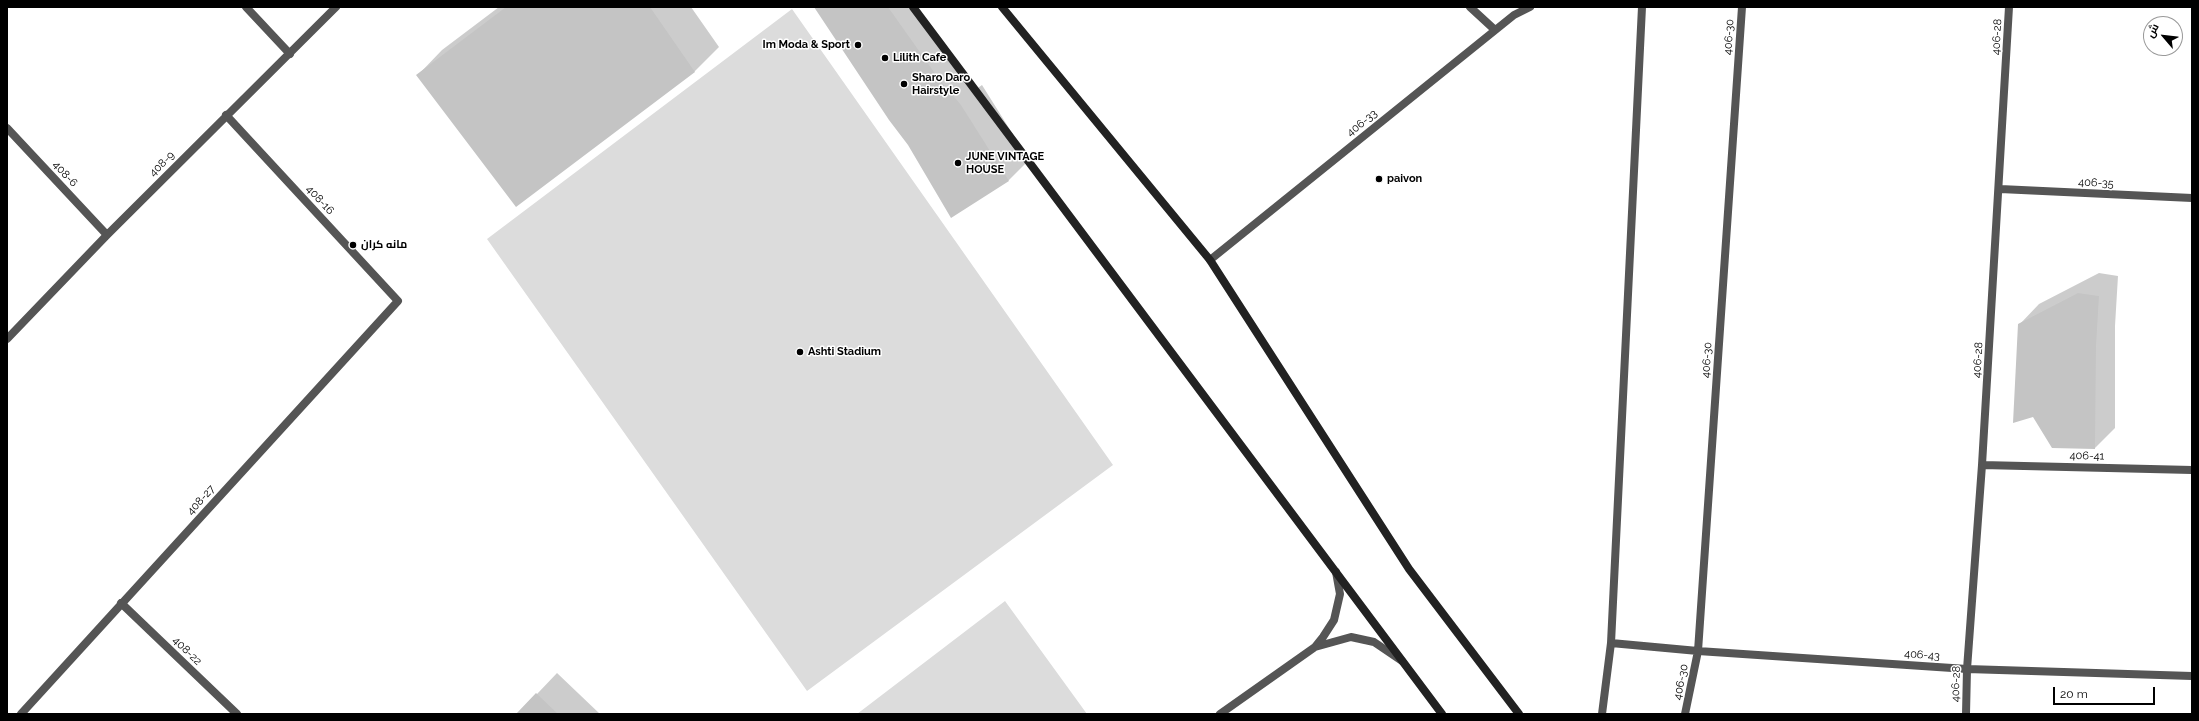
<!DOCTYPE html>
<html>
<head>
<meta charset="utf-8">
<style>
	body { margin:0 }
	#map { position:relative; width:2199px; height:721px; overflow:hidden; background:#fff; font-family:Raleway,Cairo,sans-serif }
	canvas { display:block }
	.frame { position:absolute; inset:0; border:8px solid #000; pointer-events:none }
	.north { position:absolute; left:2143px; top:16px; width:40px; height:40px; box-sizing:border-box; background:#fff; border:1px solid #999; border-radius:50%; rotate:298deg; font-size:11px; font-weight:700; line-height:16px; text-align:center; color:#000 }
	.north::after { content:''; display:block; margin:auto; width:14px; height:18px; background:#000; clip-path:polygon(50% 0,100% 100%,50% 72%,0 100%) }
	.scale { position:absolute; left:2053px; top:687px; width:102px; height:18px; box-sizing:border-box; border:2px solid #000; border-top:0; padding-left:5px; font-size:12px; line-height:14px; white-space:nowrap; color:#000; -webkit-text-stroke:3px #fff; paint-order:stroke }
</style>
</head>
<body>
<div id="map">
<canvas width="2199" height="721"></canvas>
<div class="frame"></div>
<div class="north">ش</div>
<div class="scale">20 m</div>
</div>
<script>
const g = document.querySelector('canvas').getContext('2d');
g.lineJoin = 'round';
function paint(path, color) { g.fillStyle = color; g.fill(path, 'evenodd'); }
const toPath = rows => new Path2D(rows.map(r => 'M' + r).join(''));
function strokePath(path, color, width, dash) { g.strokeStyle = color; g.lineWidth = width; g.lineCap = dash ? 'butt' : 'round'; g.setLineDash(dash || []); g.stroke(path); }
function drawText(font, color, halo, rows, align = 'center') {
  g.font = font + ' Raleway,Cairo,sans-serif'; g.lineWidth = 3; g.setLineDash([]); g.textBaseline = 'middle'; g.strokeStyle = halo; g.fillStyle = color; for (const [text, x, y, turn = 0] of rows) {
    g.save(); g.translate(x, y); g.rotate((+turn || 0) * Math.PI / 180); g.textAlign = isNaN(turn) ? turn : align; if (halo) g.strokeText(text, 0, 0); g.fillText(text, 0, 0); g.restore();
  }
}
paint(toPath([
	[792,9,1113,465,807,691,487,239],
	[1005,601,1087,714,857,714]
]), '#dcdcdc');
paint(toPath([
	[499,7,691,7,719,47,694,72,418,75,442,50],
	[816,7,912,7,975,90,982,85,1029,160,1009,180,951,216,909,144],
	[2099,273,2118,276,2115,326,2115,428,2095,448,2019,325,2039,304],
	[557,673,600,714,518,714]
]), '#0003');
paint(toPath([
	[506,7,650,7,695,72,516,207,416,75],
	[814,7,888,7,939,79,961,105,1009,181,951,218,908,145,889,120],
	[2078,293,2099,296,2096,347,2095,449,2052,448,2033,417,2013,423,2018,324],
	[536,693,558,714,516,714]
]), '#c4c4c4');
strokePath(toPath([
	[246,7,290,54],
	[1470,7,1495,30],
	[7,128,107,235],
	[2000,189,2192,198],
	[1210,260,1514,15,1530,7],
	[7,339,107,235,336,7],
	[1982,465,2192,470],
	[121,603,237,714],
	[1611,643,1698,651,1967,669,2192,676],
	[1315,647,1351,637,1374,642,1402,661],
	[21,714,398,301,226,115],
	[1220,714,1315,647,1323,637,1334,620,1340,594,1336,572],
	[1602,714,1611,643,1642,7],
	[1685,714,1698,651,1742,7],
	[1966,714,1967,669,1982,465,2009,7]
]), '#555', 8);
strokePath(toPath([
	[913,7,1442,714],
	[1002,7,1210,260,1409,569,1519,714]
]), '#222', 8);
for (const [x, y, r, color] of [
	[858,45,4,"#000"],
	[885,58,4,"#000"],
	[904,84,4,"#000"],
	[958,163,4,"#000"],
	[1379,179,4,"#000"],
	[353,245,4,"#000"],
	[800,352,4,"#000"]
]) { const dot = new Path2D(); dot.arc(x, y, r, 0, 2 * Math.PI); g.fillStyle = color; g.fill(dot); strokePath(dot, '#fff', 1.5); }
drawText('11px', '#000', '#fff', [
	["406-30",1729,37,-86],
	["406-28",1997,37,-87],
	["406-33",1362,123,-39],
	["408-9",162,164,-45],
	["408-6",65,174,47],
	["406-35",2096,183,3],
	["408-16",320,200,47],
	["406-30",1707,360,-86],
	["406-28",1978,360,-86],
	["406-41",2087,456,1],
	["408-27",201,500,-48],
	["408-22",187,651,44],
	["406-43",1922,655,4],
	["406-30",1681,682,-78],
	["406-28",1956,684,-88]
]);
drawText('bold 11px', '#000', '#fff', [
	["Im Moda & Sport",850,45,"right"],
	["Lilith Cafe",893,58],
	["Sharo Daro",912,78],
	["Hairstyle",912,91],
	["JUNE VINTAGE",966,157],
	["HOUSE",966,170],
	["paivon",1387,179],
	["مانه كران",361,245],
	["Ashti Stadium",808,352]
], 'left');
</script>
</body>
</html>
